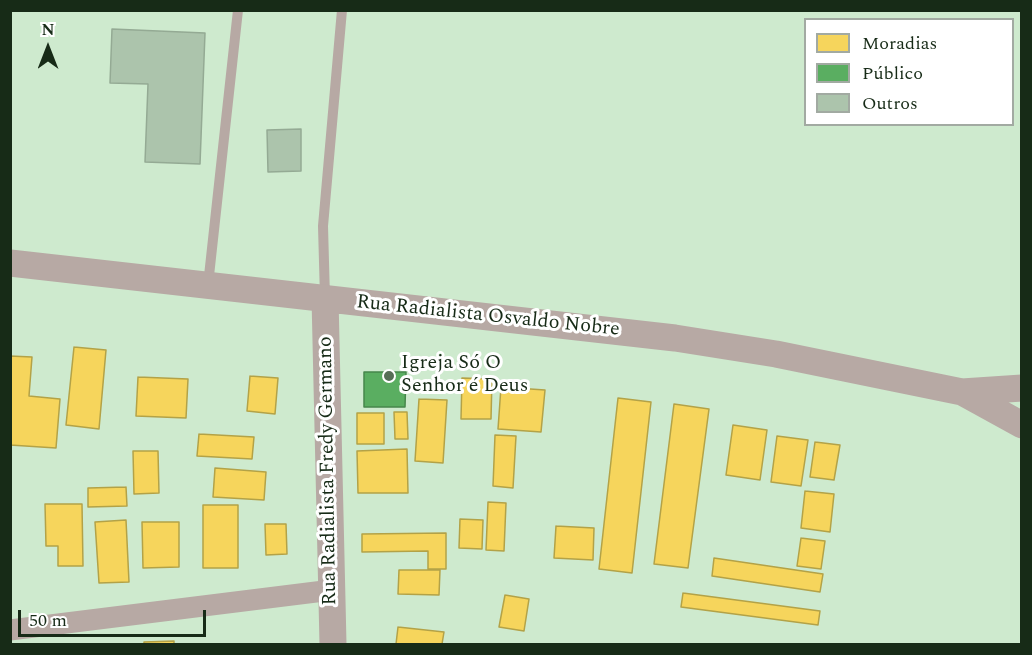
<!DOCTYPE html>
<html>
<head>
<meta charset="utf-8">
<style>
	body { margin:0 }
	#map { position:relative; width:1032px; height:655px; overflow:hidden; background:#ceeace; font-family:Spectral,serif }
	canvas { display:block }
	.frame { position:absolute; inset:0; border:12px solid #172b17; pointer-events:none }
	.legend { position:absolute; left:804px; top:18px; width:210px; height:108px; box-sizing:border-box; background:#fff; border:2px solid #a2aaa2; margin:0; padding:8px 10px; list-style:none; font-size:18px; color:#172b17 }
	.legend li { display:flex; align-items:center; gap:12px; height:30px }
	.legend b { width:30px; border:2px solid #a2aaa2 }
	.north { position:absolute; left:18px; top:18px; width:60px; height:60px; -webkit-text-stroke:4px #fff; paint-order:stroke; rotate:0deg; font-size:16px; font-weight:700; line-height:24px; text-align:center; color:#172b17 }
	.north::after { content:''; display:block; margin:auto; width:21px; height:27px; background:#172b17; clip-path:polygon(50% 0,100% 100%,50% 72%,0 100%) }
	.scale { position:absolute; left:18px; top:610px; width:188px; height:27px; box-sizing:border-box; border:3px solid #172b17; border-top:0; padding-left:8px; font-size:18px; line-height:21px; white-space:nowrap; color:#172b17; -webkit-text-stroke:4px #fff; paint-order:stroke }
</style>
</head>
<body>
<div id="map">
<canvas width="1032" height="655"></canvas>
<div class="frame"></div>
<ul class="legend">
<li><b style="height:16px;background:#f6d55c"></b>Moradias</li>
<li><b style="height:16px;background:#5aae61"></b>Público</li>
<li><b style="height:16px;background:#acc4ac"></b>Outros</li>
</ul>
<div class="north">N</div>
<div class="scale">50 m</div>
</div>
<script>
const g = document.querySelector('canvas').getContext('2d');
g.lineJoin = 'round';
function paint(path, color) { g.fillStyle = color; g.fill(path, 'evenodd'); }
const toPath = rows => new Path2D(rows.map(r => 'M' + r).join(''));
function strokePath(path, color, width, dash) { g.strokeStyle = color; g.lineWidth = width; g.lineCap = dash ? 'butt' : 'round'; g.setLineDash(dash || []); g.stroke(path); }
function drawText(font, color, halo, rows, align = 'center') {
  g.font = font + ' Spectral,serif'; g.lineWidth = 6; g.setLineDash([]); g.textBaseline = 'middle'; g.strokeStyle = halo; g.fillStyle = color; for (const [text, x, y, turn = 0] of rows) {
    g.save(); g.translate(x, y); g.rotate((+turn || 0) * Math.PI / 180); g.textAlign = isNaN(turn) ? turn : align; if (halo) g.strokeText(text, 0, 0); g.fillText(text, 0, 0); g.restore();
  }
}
const homes = toPath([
	[74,347,106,350,99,429,66,425,74,347],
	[10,356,32,357,29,396,60,399,56,448,10,445,10,356],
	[250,376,278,378,275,414,247,411,250,376],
	[138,377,188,379,186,418,136,416,138,377],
	[462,378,492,379,491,419,461,419,462,378],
	[501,387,545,390,541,432,498,429,501,387],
	[618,398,651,402,632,573,599,569,618,398],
	[419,399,447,400,443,463,415,461,419,399],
	[674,404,709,409,688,568,654,564,674,404],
	[394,412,407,412,408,439,395,439,394,412],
	[357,413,384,413,384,444,357,444,357,413],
	[733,425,767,430,760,480,726,475,733,425],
	[199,434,254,437,252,459,197,456,199,434],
	[495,435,516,436,513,488,493,486,495,435],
	[777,436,808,440,801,486,771,482,777,436],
	[815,442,840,445,834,480,810,477,815,442],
	[407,449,408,493,358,493,357,451,407,449],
	[133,451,158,451,159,493,134,494,133,451],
	[215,468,266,472,264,500,213,497,215,468],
	[126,487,127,506,88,507,88,488,126,487],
	[805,491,834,494,830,532,801,528,805,491],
	[488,502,506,503,504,551,486,550,488,502],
	[45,504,82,504,83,566,58,566,58,546,46,546,45,504],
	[203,505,238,505,238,568,203,568,203,505],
	[460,519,483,520,482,549,459,548,460,519],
	[126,520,129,582,99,583,95,522,126,520],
	[142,522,179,522,179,567,143,568,142,522],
	[265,524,286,524,287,554,266,555,265,524],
	[556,526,594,528,593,560,554,558,556,526],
	[446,533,446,569,428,569,428,551,362,552,362,534,446,533],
	[801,538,825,541,821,569,797,566,801,538],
	[714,558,823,574,820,592,712,576,714,558],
	[399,570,440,570,439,595,398,594,399,570],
	[683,593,820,611,818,625,681,607,683,593],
	[505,595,529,599,524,631,499,627,505,595],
	[398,627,444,632,442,644,396,644,398,627],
	[174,641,174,644,144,644,144,642,174,641]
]);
paint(homes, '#f6d55c');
strokePath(homes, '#b3a247', 1.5);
const public = toPath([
	[364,372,406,372,405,407,364,407,364,372]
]);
paint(public, '#5aae61');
strokePath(public, '#46874b', 1.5);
const building = toPath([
	[112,29,205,33,200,164,145,162,148,84,110,83,112,29],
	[301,129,301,171,268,172,267,130,301,129]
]);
paint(building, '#acc4ac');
strokePath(building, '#94aa94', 1.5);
strokePath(toPath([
	[208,285,238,10],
	[325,298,323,226,342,10]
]), '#b7a9a4', 10);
strokePath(toPath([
	[10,630,332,590]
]), '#b7a9a4', 21);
strokePath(toPath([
	[10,263,675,338,776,354,962,392,1022,388],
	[325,298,333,644],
	[962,392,1022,425]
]), '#b7a9a4', 27);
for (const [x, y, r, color] of [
	[389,376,6,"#576e57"]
]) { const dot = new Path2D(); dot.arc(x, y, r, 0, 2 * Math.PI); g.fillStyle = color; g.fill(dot); strokePath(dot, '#fff', 2); }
drawText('20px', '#172b17', '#fff', [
	["Rua Radialista Osvaldo Nobre",488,317,6],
	["Rua Radialista Fredy Germano",329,471,-91]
]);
drawText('20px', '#172b17', '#fff', [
	["Igreja Só O",401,364],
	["Senhor é Deus",401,387]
], 'left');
</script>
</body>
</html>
